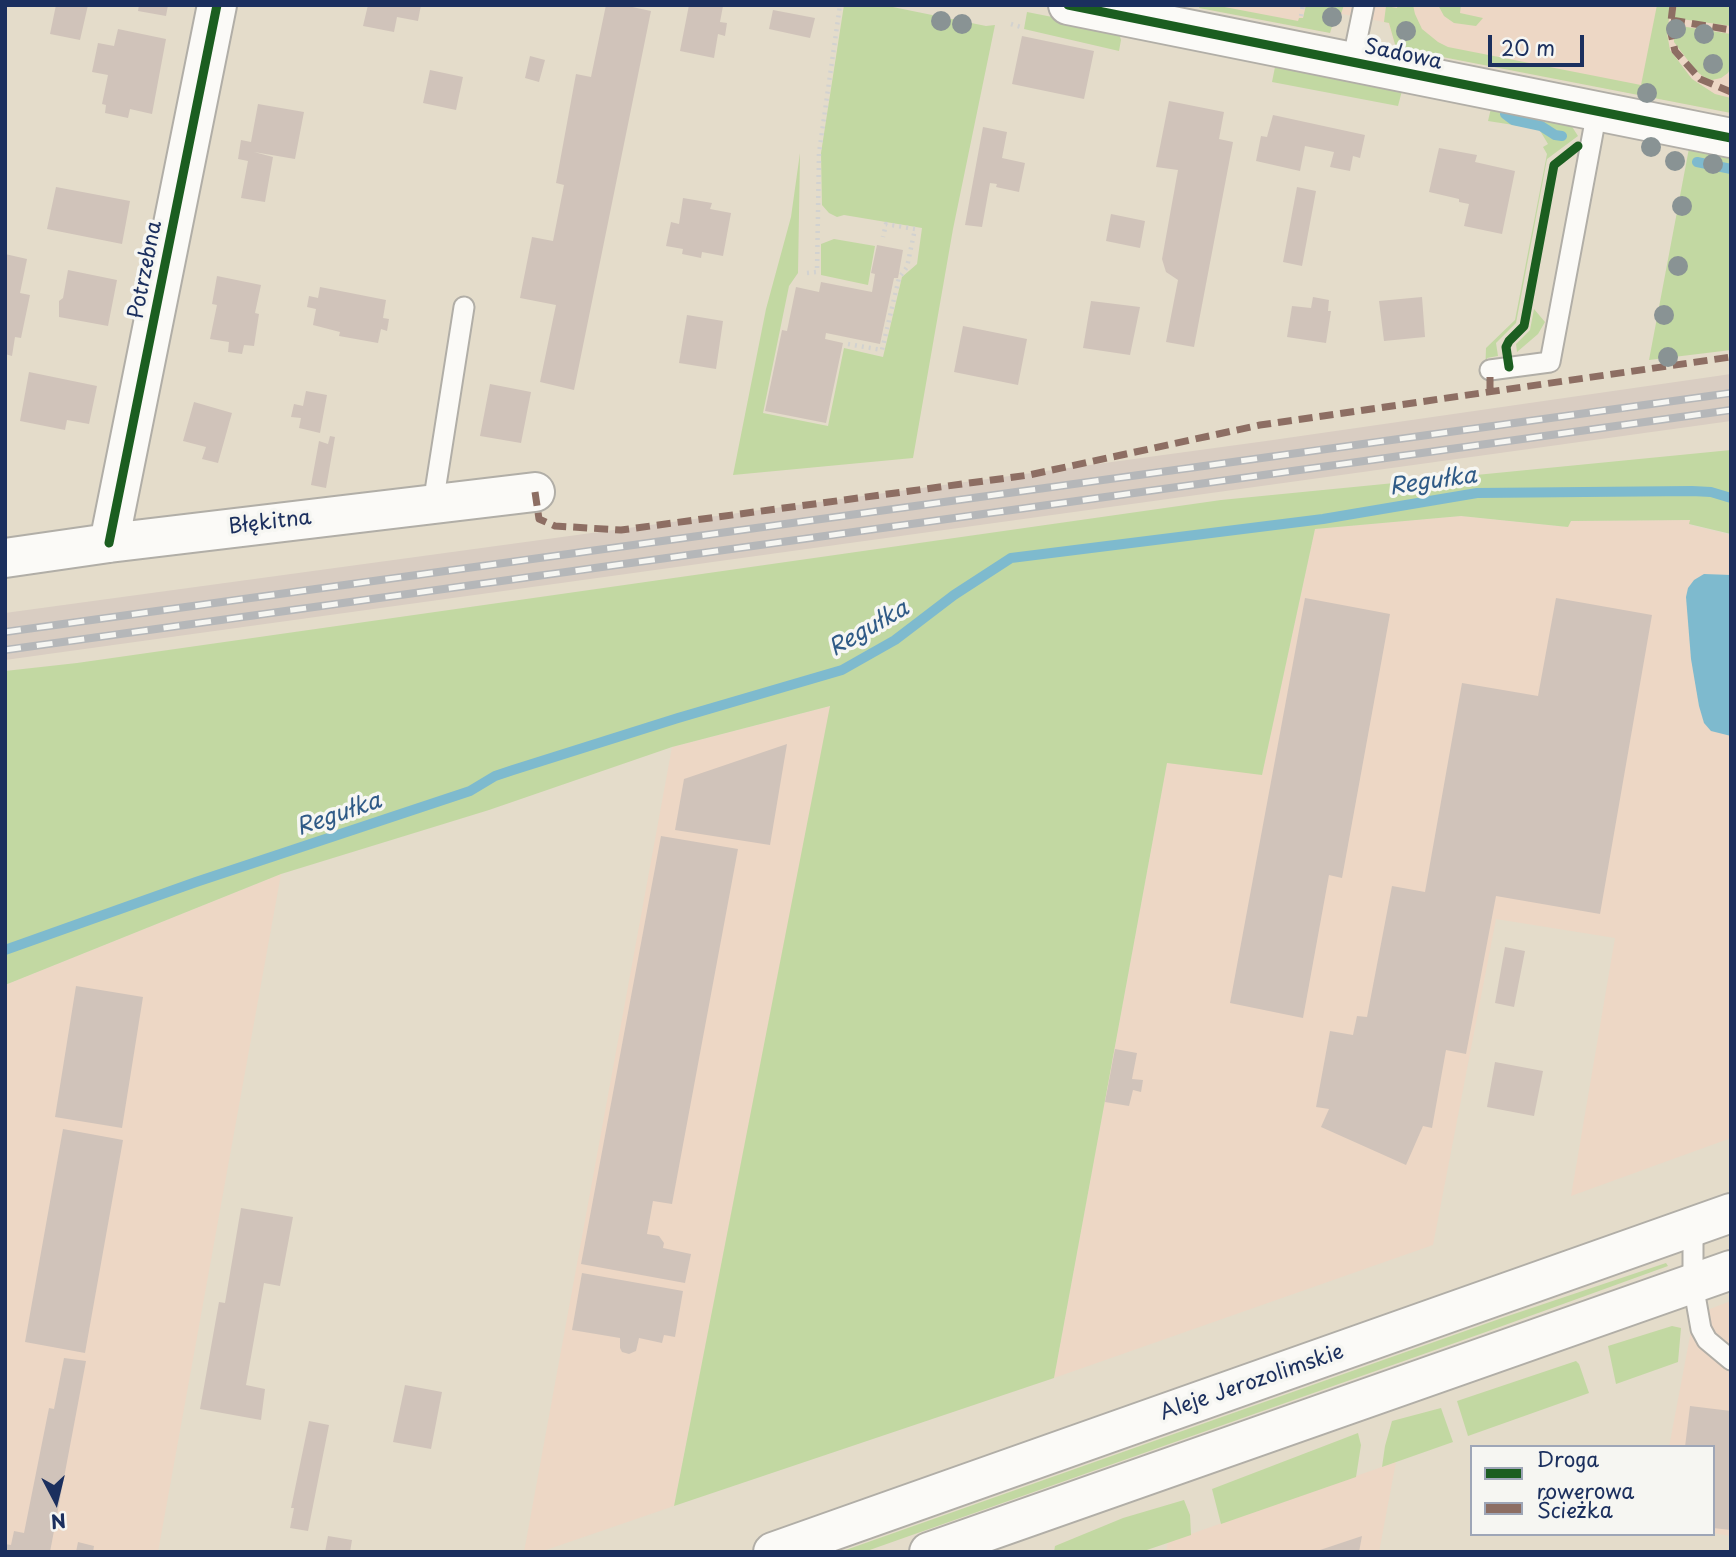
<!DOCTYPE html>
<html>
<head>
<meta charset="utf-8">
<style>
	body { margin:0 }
	#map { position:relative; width:1736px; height:1557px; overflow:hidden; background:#e4dcca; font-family:"Playpen Sans",sans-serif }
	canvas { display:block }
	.frame { position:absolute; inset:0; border:7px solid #1b2f5e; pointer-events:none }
	.legend { position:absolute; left:1470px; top:1445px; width:245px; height:91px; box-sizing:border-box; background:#f6f6f2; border:2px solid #9ea6b7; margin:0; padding:9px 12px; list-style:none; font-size:21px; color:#1b2f5e }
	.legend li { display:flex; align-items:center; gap:14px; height:35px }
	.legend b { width:35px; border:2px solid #9ea6b7 }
	.north { position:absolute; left:21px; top:1466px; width:70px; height:70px; -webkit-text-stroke:5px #f6f6f2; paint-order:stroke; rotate:173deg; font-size:19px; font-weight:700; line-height:28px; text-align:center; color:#1b2f5e }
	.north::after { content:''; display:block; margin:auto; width:24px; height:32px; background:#1b2f5e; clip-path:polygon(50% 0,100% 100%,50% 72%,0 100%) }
	.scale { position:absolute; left:1488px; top:35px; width:96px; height:32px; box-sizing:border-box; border:4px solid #1b2f5e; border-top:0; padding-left:9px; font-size:21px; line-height:24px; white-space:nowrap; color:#1b2f5e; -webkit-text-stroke:5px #f6f6f2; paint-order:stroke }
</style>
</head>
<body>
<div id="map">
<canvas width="1736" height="1557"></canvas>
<div class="frame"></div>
<ul class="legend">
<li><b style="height:9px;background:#1b5e20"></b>Droga rowerowa</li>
<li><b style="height:9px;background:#8d6e63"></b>Ścieżka</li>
</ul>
<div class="north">N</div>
<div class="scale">20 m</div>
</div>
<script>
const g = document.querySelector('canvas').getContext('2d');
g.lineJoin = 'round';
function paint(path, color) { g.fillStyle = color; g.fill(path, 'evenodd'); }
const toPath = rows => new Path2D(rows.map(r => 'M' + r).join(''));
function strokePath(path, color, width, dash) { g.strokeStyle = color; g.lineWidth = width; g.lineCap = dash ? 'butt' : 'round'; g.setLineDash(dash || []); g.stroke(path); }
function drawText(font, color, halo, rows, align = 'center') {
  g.font = font + ' "Playpen Sans",sans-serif'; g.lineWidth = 7; g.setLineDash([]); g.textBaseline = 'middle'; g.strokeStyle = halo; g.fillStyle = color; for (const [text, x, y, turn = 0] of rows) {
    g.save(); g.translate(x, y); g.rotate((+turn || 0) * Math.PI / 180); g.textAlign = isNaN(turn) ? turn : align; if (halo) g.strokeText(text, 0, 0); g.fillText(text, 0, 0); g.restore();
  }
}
paint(toPath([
	[1200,5,1731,5,1731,113,1396,48,1388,23,1379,21,1337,13,1330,33,1199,8],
	[1461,516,1567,527,1571,521,1691,520,1690,525,1731,535,1731,1138,1571,1196,1615,938,1496,919,1433,1245,1054,1378,1167,763,1262,774,1315,529],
	[831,706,674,1506,540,1552,524,1552,672,747],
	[281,874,158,1552,5,1552,5,985],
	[1731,1301,1731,1536,1713,1533,1713,1447,1669,1447,1694,1315],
	[1396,1462,1379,1552,1166,1552,1168,1542]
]), '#edd7c5');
paint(toPath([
	[1731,374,1731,421,5,660,5,613,1266,441]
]), '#d9cdc2');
paint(toPath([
	[844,5,883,5,986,26,995,25,953,229,913,458,733,475,766,309,791,217,800,153,798,273,789,286,763,413,828,426,844,348,883,357,902,277,917,264,922,228,844,215,837,217,829,213,822,205,821,153],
	[1200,5,1214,5,1298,21,1299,18,1303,18,1306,5,1344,5,1341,14,1336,14,1330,33,1199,8],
	[1398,5,1413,5,1415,14,1422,29,1438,42,1448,47,1641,85,1657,5,1671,5,1667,33,1670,50,1692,79,1715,94,1731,98,1731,113,1396,48,1389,23,1384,22,1386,6,1397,8],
	[1438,5,1461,5,1460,13,1483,18,1476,26,1454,23,1444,16],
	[1677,5,1731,5,1731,26,1674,18],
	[1027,12,1118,30,1121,40,1119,51,1024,29],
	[1674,25,1731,34,1731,67,1728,73,1721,78,1712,80,1705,78,1695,70,1674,42],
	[1276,62,1403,87,1398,106,1272,82],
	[1492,104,1569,122,1578,136,1547,159,1516,323,1496,343,1498,356,1487,358,1490,378,1485,379,1486,348,1515,320,1547,154,1543,147,1548,144,1539,129,1488,121],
	[1690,143,1731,151,1731,350,1649,360],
	[834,239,875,246,868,285,821,275,821,244],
	[1534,309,1545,322,1538,334,1517,352,1516,344,1530,330],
	[1731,450,1731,534,1689,524,1690,520,1571,521,1568,527,1461,516,1315,529,1262,775,1167,763,1054,1378,674,1506,830,706,672,747,489,810,281,874,5,985,5,671,77,663,1221,500],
	[1666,1263,1668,1266,1483,1333,864,1552,840,1552,1502,1318],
	[1672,1326,1681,1328,1678,1362,1616,1384,1608,1346],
	[1576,1361,1579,1364,1589,1393,1468,1436,1457,1401],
	[1441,1408,1453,1442,1382,1467,1385,1446,1392,1421],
	[1358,1433,1361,1445,1356,1477,1221,1524,1212,1489],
	[1184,1500,1190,1515,1191,1535,1141,1552,1054,1552,1055,1546,1123,1518]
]), '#c2d8a2');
paint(toPath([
	[1704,574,1731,575,1731,736,1711,731,1704,723,1699,706,1691,659,1686,597,1688,588,1694,580]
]), '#7ebace');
strokePath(toPath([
	[1505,114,1513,120,1541,126,1555,135,1562,136],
	[1697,162,1731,169],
	[5,950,196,882,470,791,495,776,513,770,678,718,842,670,895,640,954,595,1011,558,1323,519,1477,493,1692,491,1711,492,1731,498]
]), '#7ebace', 10);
paint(toPath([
	[56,5,88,5,80,40,50,34],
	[139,5,168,5,166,16,138,11],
	[368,5,421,5,418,21,397,17,394,32,363,26],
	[606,5,623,5,651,11,574,390,540,382,556,305,520,298,532,237,553,241,564,185,556,183,576,74,591,77],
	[689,5,723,6,720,22,727,23,725,36,718,34,714,58,680,51],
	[773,10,815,18,810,38,769,29],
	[118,29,166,39,152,114,130,109,128,118,105,113,106,105,102,104,108,75,92,72,98,43,114,46],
	[1022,36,1094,51,1084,99,1012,84],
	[530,56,545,60,539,82,525,78],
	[430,70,463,77,456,110,423,103],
	[1169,101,1224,112,1219,139,1233,142,1194,347,1166,342,1178,280,1166,272,1162,259,1178,170,1156,167],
	[258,104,304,112,295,159,254,152,273,157,265,202,241,198,248,161,238,159,241,140,251,142],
	[1273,115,1365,135,1360,158,1353,156,1350,171,1330,167,1334,152,1305,146,1300,171,1256,161,1261,136,1267,137],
	[983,127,1007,132,1002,158,1025,163,1019,192,996,187,997,184,990,183,982,227,965,225],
	[1439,148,1477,155,1475,162,1515,171,1502,234,1464,226,1469,204,1459,202,1459,199,1429,192],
	[56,187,130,201,122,244,47,229],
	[1297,187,1316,191,1302,266,1283,262],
	[683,198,712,203,710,209,731,213,723,256,702,252,701,258,682,254,683,249,666,246,671,222,679,224],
	[1111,214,1145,221,1140,248,1106,241],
	[877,245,903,250,898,278,894,278,880,344,826,333,825,339,843,343,826,423,765,411,782,330,787,331,796,287,819,292,821,282,872,292,875,274,871,273],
	[5,254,27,259,20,293,30,295,21,338,15,337,12,356,5,354],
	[68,270,117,280,108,326,59,317,59,301,63,298],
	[217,276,261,285,255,313,259,314,254,346,244,345,242,354,228,352,229,342,210,339,217,305,212,304],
	[320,287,386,300,383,318,389,319,387,331,381,329,378,343,339,336,340,332,313,325,316,309,307,307,309,296,318,298],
	[1313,297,1329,300,1328,311,1331,311,1326,343,1287,337,1292,306,1311,308],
	[1422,297,1425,337,1384,341,1379,301],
	[1091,301,1140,307,1130,355,1083,348],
	[687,315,723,321,716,369,679,363],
	[963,326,1027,339,1018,385,954,372],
	[29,372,97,386,89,424,67,420,65,430,20,421],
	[490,384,531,392,521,443,480,436],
	[306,391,327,395,320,433,299,428,301,418,291,417,294,404,303,406],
	[194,402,232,413,218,463,202,459,206,447,183,441],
	[330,436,335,437,326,488,311,485,319,441,328,444],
	[1305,598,1390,614,1342,878,1329,875,1303,1018,1230,1003],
	[1556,598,1652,615,1600,914,1496,896,1466,1054,1446,1050,1432,1128,1423,1126,1406,1165,1321,1127,1329,1109,1316,1107,1330,1031,1353,1035,1357,1016,1367,1017,1392,886,1425,892,1462,683,1538,696],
	[787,744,770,845,675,830,684,779],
	[661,836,738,849,672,1204,653,1201,647,1234,659,1236,664,1243,663,1248,691,1254,685,1283,581,1264],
	[1505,947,1525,951,1514,1007,1495,1003],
	[76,986,143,997,122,1128,55,1117],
	[1115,1049,1137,1053,1132,1079,1143,1080,1141,1092,1133,1090,1129,1106,1105,1102],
	[1495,1062,1543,1071,1534,1116,1487,1107],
	[63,1129,123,1140,85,1353,25,1342],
	[241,1208,293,1217,280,1286,264,1283,246,1385,265,1389,261,1420,200,1409,219,1302,225,1303],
	[582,1273,683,1291,675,1337,664,1335,662,1343,639,1338,636,1351,629,1354,622,1352,620,1348,620,1338,572,1330],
	[64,1358,86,1361,50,1552,5,1552,5,1544,11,1545,14,1531,24,1533,49,1408,54,1409],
	[405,1385,442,1392,431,1449,393,1442],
	[1690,1406,1731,1411,1731,1530,1713,1528,1713,1447,1685,1447],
	[309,1421,329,1425,308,1531,290,1528,294,1508,291,1508],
	[328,1536,352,1540,350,1552,325,1552],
	[1362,1536,1359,1552,1317,1552,1317,1551],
	[78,1542,94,1546,93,1552,76,1552]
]), '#d0c3ba');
const service = toPath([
	[1352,63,1364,5],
	[1490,370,1550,362,1597,111],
	[433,504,464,307],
	[1693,1226,1693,1284,1701,1329,1707,1340,1731,1360]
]);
const minor = toPath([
	[1068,5,1731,138],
	[109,543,217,5],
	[5,558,109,543,535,492]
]);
const secondary = toPath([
	[773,1552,1731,1213],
	[929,1552,1731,1270]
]);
strokePath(service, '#b1aea7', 23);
strokePath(minor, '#b1aea7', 42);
strokePath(secondary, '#b1aea7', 42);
strokePath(toPath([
	[1301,16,1303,5],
	[1011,24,1021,27,1021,30],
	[807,273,817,272,819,153,840,5],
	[848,344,882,350,899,278,907,267,915,229,886,224,883,237]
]), '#d2d2d0', 4.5, [2, 5]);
strokePath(service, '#fbfaf7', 19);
strokePath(minor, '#fbfaf7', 38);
strokePath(secondary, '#fbfaf7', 38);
const rail = toPath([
	[5,632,1731,393],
	[5,650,1731,410]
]);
strokePath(rail, '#b5b7b9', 8);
strokePath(rail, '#f6f6f2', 5, [16]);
strokePath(toPath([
	[1673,5,1670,29,1675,51,1700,79,1731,92],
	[1671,20,1731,30],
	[1490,391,1490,370],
	[535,492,539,519,555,526,621,530,1029,475,1260,425,1731,357]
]), '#8d6e63', 7, [14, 7]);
strokePath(toPath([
	[1068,5,1731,138],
	[1509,367,1506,347,1509,341,1524,326,1554,165,1578,146],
	[109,543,217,5]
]), '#1b5e20', 9);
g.fillStyle = '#899394';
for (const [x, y] of [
	[1332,17],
	[941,21],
	[962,24],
	[1676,29],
	[1406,31],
	[1704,34],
	[1713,64],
	[1647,93],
	[1651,147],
	[1675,161],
	[1713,164],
	[1682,206],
	[1678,266],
	[1664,315],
	[1668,357]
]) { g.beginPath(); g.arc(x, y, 10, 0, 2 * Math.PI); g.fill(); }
drawText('21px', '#1b2f5e', '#f6f6f2', [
	["Sadowa",1403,55,12],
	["Potrzebna",146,270,-79],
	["Błękitna",270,523,-7],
	["Aleje Jerozolimskie",1252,1383,-19]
]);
drawText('italic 23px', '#2f5a86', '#f6f6f2', [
	["Regułka",1433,482,-8],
	["Regułka",869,629,-30],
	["Regułka",339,815,-19]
]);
</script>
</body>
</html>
